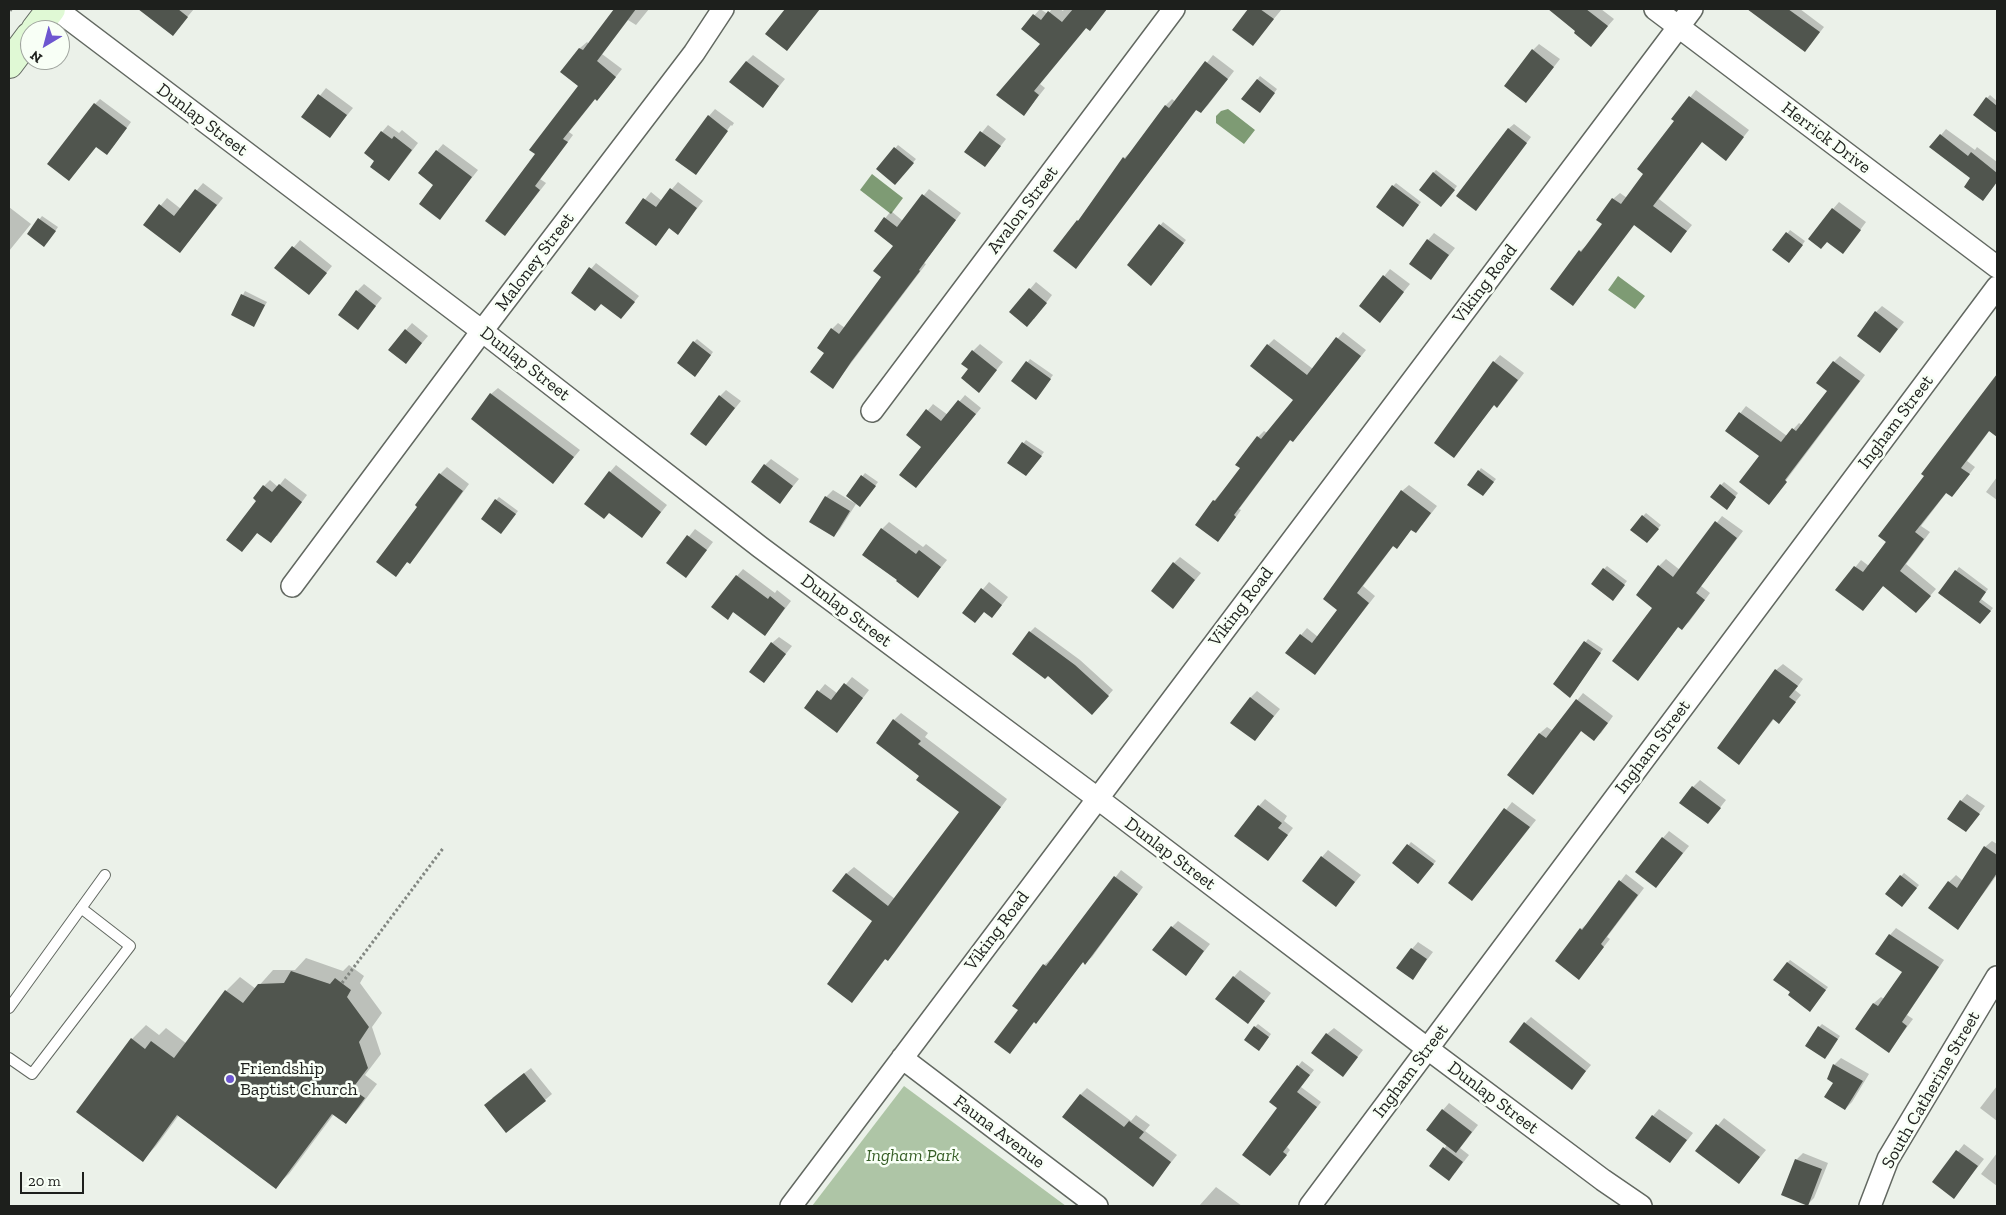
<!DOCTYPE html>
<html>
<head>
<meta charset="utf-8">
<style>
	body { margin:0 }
	#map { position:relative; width:2006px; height:1215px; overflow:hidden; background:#ebf1e9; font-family:"Zilla Slab",serif }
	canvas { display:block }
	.frame { position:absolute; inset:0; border:10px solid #1d1f1c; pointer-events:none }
	.north { position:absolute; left:20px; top:20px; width:50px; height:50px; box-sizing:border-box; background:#f8fff6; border:1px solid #a0a59f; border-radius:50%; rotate:217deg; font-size:14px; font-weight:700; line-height:20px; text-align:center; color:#1d1f1c }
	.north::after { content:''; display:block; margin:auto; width:18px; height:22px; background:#6d56d0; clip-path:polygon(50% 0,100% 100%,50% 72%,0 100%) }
	.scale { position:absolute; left:20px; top:1172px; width:64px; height:22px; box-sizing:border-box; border:2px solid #1d1f1c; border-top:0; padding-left:6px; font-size:15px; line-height:18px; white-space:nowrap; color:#1d1f1c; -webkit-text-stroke:4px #f8fff6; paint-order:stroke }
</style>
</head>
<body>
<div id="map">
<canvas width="2006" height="1215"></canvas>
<div class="frame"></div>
<div class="north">N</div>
<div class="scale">20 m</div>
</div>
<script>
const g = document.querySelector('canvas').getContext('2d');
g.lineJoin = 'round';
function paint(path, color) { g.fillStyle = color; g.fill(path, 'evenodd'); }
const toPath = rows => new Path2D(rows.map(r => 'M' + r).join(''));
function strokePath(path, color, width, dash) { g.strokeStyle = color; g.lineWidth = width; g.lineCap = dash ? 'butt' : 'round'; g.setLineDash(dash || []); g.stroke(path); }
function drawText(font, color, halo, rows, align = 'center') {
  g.font = font + ' "Zilla Slab",serif'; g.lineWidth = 5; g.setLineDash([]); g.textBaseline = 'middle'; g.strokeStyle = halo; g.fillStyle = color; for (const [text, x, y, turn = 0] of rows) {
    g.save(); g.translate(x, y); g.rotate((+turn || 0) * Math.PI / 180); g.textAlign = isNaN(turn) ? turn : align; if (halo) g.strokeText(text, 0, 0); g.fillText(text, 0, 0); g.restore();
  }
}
paint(toPath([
	[904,1086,1066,1206,812,1206]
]), '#aec5a6');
paint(toPath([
	[1228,109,1255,130,1244,144,1216,123,1216,116,1221,111],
	[872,174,903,198,891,214,860,190],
	[1618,276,1645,296,1635,309,1608,290]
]), '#7e9b74');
paint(toPath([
	[140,9,194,9,173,34],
	[615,9,649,9,636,25,628,20,602,54,622,69,603,93,596,98,569,132,573,135,540,179,546,183,505,235,537,154,579,85,562,72,580,48,587,42,589,44],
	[1040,9,1048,14,1052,9,1060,9,1063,11,1064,9,1107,9,1090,29,1087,27,1040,84,1045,88,1030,107,1042,44,1022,29],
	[1249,9,1282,9,1253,44,1234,29],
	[1557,9,1601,9,1614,19,1591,45,1554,12],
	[1753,9,1800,9,1824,27,1810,45,1751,11],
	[1539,44,1560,59,1532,95,1533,50],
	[753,55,785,79,763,106,746,62],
	[1213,55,1234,71,1208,105,1201,112,1197,109,1076,267,1078,221,1124,158,1131,152,1166,105,1172,99,1176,102],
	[1260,76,1277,89,1263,109,1243,99],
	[326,88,353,108,330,136,303,117],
	[1696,90,1749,130,1726,159,1702,141,1659,199,1692,225,1671,251,1635,224,1579,298,1580,251,1587,245,1603,224,1598,220,1613,199,1620,193,1627,198,1645,174,1675,121,1673,119],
	[1990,95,1997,101,1997,120,1994,124,1987,98],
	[100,99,131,122,112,148,97,146,69,180,95,104],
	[715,109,734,123,732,126,731,125,699,168,709,116],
	[1514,124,1531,137,1481,204,1508,129],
	[388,125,399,133,402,130,418,143,395,173,376,161,382,132],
	[988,125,1006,139,985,166,966,152],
	[1946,129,1975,150,1977,147,1997,162,1997,182,1983,200,1972,178,1941,135],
	[443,144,478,170,440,218,435,185,437,151],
	[898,145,916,159,898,180,878,169],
	[1436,170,1457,186,1444,203,1433,173],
	[678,182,703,201,678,233,670,227,656,244,626,223,651,192,662,201],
	[203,183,223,198,180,252,145,224,167,198,181,209],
	[1396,183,1421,202,1406,222,1393,186],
	[929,189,961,213,924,263,926,264,833,387,825,353,832,329,838,323,845,328,883,277,895,246,875,231,891,211,903,221],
	[1839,202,1866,222,1849,245,1833,209],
	[9,207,31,224,9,251],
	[42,216,58,227,47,243,28,234],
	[1163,222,1186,240,1154,282,1129,265],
	[1790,230,1805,241,1792,259,1774,250],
	[1434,233,1455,248,1431,278,1428,240],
	[300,240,332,266,315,287,276,268],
	[596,263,639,296,626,312,572,292],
	[1390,269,1410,284,1380,321,1360,306],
	[1036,282,1052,295,1034,319,1011,312],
	[364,284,382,298,358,328,357,291],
	[245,291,267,302,254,325,232,315],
	[1882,306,1904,322,1880,352,1876,312],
	[412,323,428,336,406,362,406,330],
	[1343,332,1366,350,1299,434,1291,439,1239,509,1241,510,1224,534,1214,501,1242,468,1237,465,1258,437,1264,431,1267,433,1295,399,1268,345,1274,339,1313,369],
	[697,339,713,352,698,373,694,342],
	[980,344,1003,362,979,391,969,369,973,351],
	[1500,355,1524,373,1504,399,1497,406,1495,404,1454,456,1494,362],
	[1840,356,1865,375,1769,503,1761,455,1726,431,1746,406,1787,436,1799,423,1802,425,1829,390,1834,362],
	[1030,359,1053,375,1038,395,1013,381],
	[1997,380,1997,436,1990,430,1967,461,1975,467,1952,496,1947,492,1921,526,1930,532,1906,564,1936,589,1922,605,1884,585,1863,610,1837,590,1861,560,1869,566],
	[498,388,580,450,553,482,491,394],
	[726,390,741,401,706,444,720,396],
	[965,395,981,408,922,480,923,446,908,435,933,404,948,415],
	[1026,440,1044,452,1029,472,1009,462],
	[771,459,799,479,780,502,765,465],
	[616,465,667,505,642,536,610,472],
	[447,467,469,484,416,556,410,563,408,561,396,575,419,506,440,474],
	[1481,468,1496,479,1486,492,1479,471],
	[865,473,878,482,863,502,847,495],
	[1997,477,1997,500,1986,492],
	[285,478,307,495,277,536,258,532,242,551,264,486,270,480,278,487],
	[1724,482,1738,493,1729,505,1721,485],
	[1409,485,1437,506,1422,525,1412,529,1397,547,1394,545,1363,586,1375,596,1314,674,1301,635,1307,628,1318,637,1339,609,1402,491],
	[833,490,856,504,840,529,834,536,811,522,826,497],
	[499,497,518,511,504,530,496,500],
	[1646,513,1661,525,1650,538,1643,516],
	[1722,516,1743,531,1701,586,1710,593,1689,622,1682,628,1679,626,1644,672,1659,566,1666,559,1680,570],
	[889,522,923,547,926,544,947,560,918,596,882,529],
	[695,529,713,542,692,569,668,563],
	[1180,557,1201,573,1173,607,1174,563],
	[1607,566,1627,581,1615,596,1604,569],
	[1959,567,1988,589,1981,599,1993,608,1983,620,1940,592],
	[743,569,775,593,777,590,791,601,771,627,734,611,727,618,737,576],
	[989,582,1008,597,998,610,964,612],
	[1035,627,1080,660,1113,690,1097,708,1030,632],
	[779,637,792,646,764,682,772,643],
	[1588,639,1603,649,1573,693,1555,683],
	[1783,664,1803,679,1795,690,1801,695,1779,722,1774,719,1739,763,1776,670],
	[852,677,869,690,843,724,805,708,825,684,838,694],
	[1257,691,1280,709,1255,740,1250,698],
	[1583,693,1613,716,1601,733,1594,739,1582,730,1540,786,1509,775,1540,733,1547,727,1553,731],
	[901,713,928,733,925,737,1007,799,895,952,888,960,886,958,852,1002,874,921,846,874,854,867,895,899,961,812,921,776,894,720],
	[1700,780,1726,800,1708,823,1693,787],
	[1967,794,1985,806,1966,831,1961,801],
	[1265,799,1287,816,1284,821,1293,828,1268,860,1259,806],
	[1512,802,1536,820,1478,893,1450,883],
	[1669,831,1689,846,1656,887,1663,838],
	[1992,841,1997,844,1997,875,1958,928,1949,882,1956,875,1963,881,1985,847],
	[1411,842,1436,861,1421,879,1394,863],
	[1328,850,1361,875,1336,905,1322,857],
	[1121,870,1143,887,1092,957,1085,963,1083,962,1036,1022,1020,1010,1044,965,1051,959,1053,960],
	[1904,873,1919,885,1905,903,1901,876],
	[1626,874,1644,888,1607,937,1610,939,1579,978,1581,929,1588,923],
	[1178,921,1210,944,1192,967,1172,927],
	[1896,928,1944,960,1907,1015,1913,1019,1889,1051,1856,1029,1874,1003,1881,997,1884,999,1904,972,1890,935],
	[1418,942,1433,952,1413,978,1412,949],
	[306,958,343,971,349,965,364,976,360,983,382,1013,372,1027,381,1054,365,1075,377,1084,359,1108,346,1122,334,1114,289,1174,275,1187,179,1115,156,1146,143,1160,132,1039,146,1025,159,1035,166,1028,187,1044,226,991,240,977,256,989,273,970,295,970],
	[1790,960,1828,987,1813,1007,1787,963],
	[1240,970,1271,993,1248,1022,1234,977],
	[1531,1017,1591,1065,1572,1088,1525,1023],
	[1258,1024,1271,1034,1262,1047,1255,1027],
	[1822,1024,1840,1036,1828,1055,1819,1027],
	[1334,1028,1363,1050,1349,1068,1327,1034],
	[1841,1058,1869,1074,1852,1102,1845,1109,1835,1082,1829,1079,1834,1065],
	[1302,1061,1314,1070,1301,1087,1321,1102,1287,1147,1290,1150,1275,1170,1279,1108,1271,1102],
	[531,1068,552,1094,545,1100,492,1098],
	[1997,1086,1997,1121,1980,1108],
	[1087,1088,1131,1121,1136,1115,1150,1125,1145,1131,1177,1155,1153,1185,1080,1095],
	[1449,1103,1478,1125,1460,1148,1469,1155,1455,1173,1431,1166,1447,1145,1443,1110],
	[1659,1109,1693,1133,1670,1162,1653,1116],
	[1724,1118,1766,1150,1739,1183,1697,1151],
	[1964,1144,1984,1159,1954,1197,1934,1182],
	[1803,1153,1828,1163,1814,1198,1807,1205,1796,1160],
	[1997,1153,1997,1186,1981,1174],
	[1216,1187,1242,1206,1199,1206]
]), '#0003');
paint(toPath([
	[138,9,178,9,188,17,173,36],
	[614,9,636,9,597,61,616,77,597,101,595,99,563,139,568,142,535,186,540,190,505,236,485,221,535,154,529,150,578,86,560,72,579,48,583,50],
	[785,9,820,9,787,51,765,34],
	[1073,9,1107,9,1090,31,1086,28,1034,91,1039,95,1024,116,996,95,1040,44,1021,29,1033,14,1041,20,1048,11,1062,22],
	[1248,9,1260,9,1274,19,1253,46,1232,30],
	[1548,9,1586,9,1608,26,1591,47,1574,33,1575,31],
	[1747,9,1788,9,1820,32,1805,52],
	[1532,49,1554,67,1526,103,1504,86],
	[746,61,779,86,763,108,729,82],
	[1205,61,1228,79,1201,113,1196,110,1076,269,1053,251,1077,220,1078,221,1123,157,1125,159,1165,105,1169,108],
	[1257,79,1275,93,1260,113,1241,99],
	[318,94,347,115,330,138,301,117],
	[1689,96,1744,137,1726,161,1702,142,1653,206,1687,231,1671,253,1634,225,1573,306,1550,289,1579,250,1581,252,1602,224,1596,220,1612,198,1621,204,1643,174,1637,169,1674,121,1671,119],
	[1986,97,1997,106,1997,133,1973,115],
	[94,103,127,128,107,155,96,147,69,181,47,164],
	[708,115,728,131,696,175,675,160],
	[1508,128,1527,143,1476,211,1456,196],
	[381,131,392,139,394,136,412,150,389,181,370,167,374,161,364,153],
	[980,131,1001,146,985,167,964,152],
	[1940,134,1968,156,1971,152,1997,173,1997,182,1983,201,1964,187,1970,178,1929,147],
	[894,147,914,163,895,185,876,169],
	[436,150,472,177,440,220,419,204,433,185,418,173],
	[1433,172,1455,190,1441,207,1419,190],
	[1392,185,1419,205,1403,227,1376,207],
	[670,188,697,208,678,235,669,228,656,246,625,223,643,198,656,207],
	[195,189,217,205,180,253,143,225,159,204,174,216],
	[922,194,956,220,919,270,920,271,851,362,833,389,810,372,824,353,817,348,831,328,839,334,881,277,873,271,893,246,874,231,884,217,897,227],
	[1832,208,1861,230,1843,254,1827,242,1821,249,1808,239],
	[38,218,56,231,44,247,27,234],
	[1159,224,1184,243,1151,286,1127,265],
	[1786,232,1803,245,1789,263,1772,250],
	[1427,239,1449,255,1431,280,1409,264],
	[292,246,327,273,309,295,274,268],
	[589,267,635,302,621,319,601,304,595,311,571,293],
	[1383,275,1404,292,1380,323,1359,306],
	[1029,288,1047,303,1027,327,1009,312],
	[356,290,376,306,358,330,338,315],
	[241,294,265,305,254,327,231,315],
	[1875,311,1898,329,1880,353,1857,336],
	[405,329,422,343,406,364,388,350],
	[1336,337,1361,356,1293,442,1290,440,1234,515,1236,517,1218,542,1195,525,1213,500,1215,501,1240,468,1235,465,1257,436,1261,439,1293,400,1250,366,1267,344,1307,375],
	[693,341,711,355,695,377,677,363],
	[972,350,997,370,979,393,961,378,968,369,961,364],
	[1026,361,1051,379,1036,400,1011,381],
	[1493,361,1518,380,1497,408,1494,405,1454,458,1434,443],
	[1833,361,1860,381,1785,480,1787,482,1769,505,1739,482,1759,456,1725,431,1739,412,1781,442,1792,428,1796,431,1827,391,1816,383],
	[1997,374,1997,437,1989,431,1961,468,1970,474,1952,497,1946,493,1915,532,1924,539,1900,571,1931,596,1916,613,1883,586,1863,611,1835,590,1854,566,1863,572,1886,542,1878,536,1924,476,1921,474],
	[490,393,574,457,553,484,471,419],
	[719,395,735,408,706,446,690,434],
	[958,400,976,414,916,488,899,475,921,447,906,435,926,409,941,421],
	[1022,442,1042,456,1026,476,1007,463],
	[764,464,793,486,780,504,751,482],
	[1478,470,1494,482,1483,496,1467,485],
	[609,471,661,512,642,538,609,513,604,519,584,504],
	[439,473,463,491,410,564,407,562,396,577,376,562,417,507,415,505],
	[861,475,876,486,860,507,846,496],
	[279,484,302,502,271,543,257,533,242,552,226,540,256,501,253,498,263,485,272,492],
	[1720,484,1736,497,1727,510,1710,497],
	[1401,490,1431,513,1416,533,1411,530,1397,549,1393,546,1357,593,1369,603,1315,675,1285,653,1300,634,1312,643,1337,610,1323,599],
	[825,496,850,511,834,537,809,522],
	[495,499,516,514,501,534,481,519],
	[1642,515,1659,529,1647,543,1630,530],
	[1715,521,1737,538,1696,593,1705,600,1682,630,1678,627,1638,681,1612,661,1652,608,1636,595,1658,565,1673,577],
	[881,528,916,554,919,550,941,567,918,598,896,581,897,580,862,555],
	[687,535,707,550,686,578,666,563],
	[1173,562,1195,580,1173,609,1151,591],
	[1603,568,1625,585,1613,601,1591,584],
	[1955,570,1986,592,1979,602,1991,611,1980,624,1938,593],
	[736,575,768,599,770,596,785,608,765,636,733,612,728,620,711,607],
	[981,588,1002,605,992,618,984,612,975,623,962,613],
	[1029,631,1075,665,1109,696,1092,715,1048,676,1045,679,1012,654],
	[1584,641,1601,653,1570,698,1553,684],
	[771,642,786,654,764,683,749,672],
	[1775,669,1798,686,1789,697,1796,702,1779,724,1773,719,1739,765,1717,748],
	[844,683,863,698,837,733,804,708,817,690,831,700],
	[1250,697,1274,716,1255,741,1230,723],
	[1576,699,1608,723,1594,741,1581,731,1533,795,1507,775,1539,733,1546,738],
	[893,719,921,741,918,744,1001,807,888,961,885,959,852,1003,827,984,872,921,832,891,846,873,888,906,959,812,916,780,919,776,876,743],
	[1692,786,1721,808,1708,824,1679,803],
	[1960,800,1980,814,1966,832,1947,819],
	[1258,805,1282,823,1278,828,1288,835,1268,861,1234,836],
	[1504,808,1530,827,1472,901,1448,883],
	[1662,837,1683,853,1656,888,1635,872],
	[1407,844,1434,864,1418,884,1392,863],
	[1984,846,1997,855,1997,873,1958,930,1928,908,1948,881,1957,888],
	[1321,856,1355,882,1336,907,1302,881],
	[1900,875,1917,888,1902,907,1885,894],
	[1114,876,1138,894,1085,965,1083,962,1036,1024,1034,1022,1010,1054,994,1042,1018,1010,1012,1006,1043,964,1046,966],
	[1619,880,1638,895,1601,944,1604,947,1579,980,1555,961,1580,928,1582,930],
	[1171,926,1204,951,1186,976,1152,950],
	[1889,934,1939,967,1902,1022,1907,1026,1889,1053,1855,1029,1873,1003,1878,1006,1902,972,1875,954],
	[1411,948,1427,959,1413,980,1396,968],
	[1787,962,1826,990,1810,1012,1788,995,1790,992,1773,980],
	[291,971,330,984,335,978,351,990,347,997,369,1027,359,1042,368,1068,352,1089,365,1098,346,1124,332,1114,276,1189,177,1115,143,1162,76,1112,131,1038,145,1049,151,1041,174,1058,225,990,243,1003,258,984,284,983],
	[1233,976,1265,1001,1248,1024,1215,999],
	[1524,1022,1586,1071,1572,1090,1509,1042],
	[1254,1026,1269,1037,1259,1051,1244,1040],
	[1818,1026,1838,1039,1825,1059,1805,1046],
	[1326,1033,1358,1057,1343,1077,1311,1053],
	[1833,1064,1863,1081,1845,1110,1824,1097,1833,1083,1827,1079],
	[1297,1065,1310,1075,1297,1092,1317,1107,1283,1152,1287,1155,1270,1176,1242,1155,1277,1108,1269,1102],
	[524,1073,546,1101,506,1133,484,1105],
	[1080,1094,1124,1127,1129,1121,1144,1132,1139,1138,1171,1162,1153,1187,1062,1117],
	[1442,1109,1472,1132,1456,1153,1426,1130],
	[1652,1115,1687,1140,1670,1163,1635,1138],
	[1716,1124,1760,1157,1739,1184,1695,1151],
	[1443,1147,1463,1162,1449,1181,1429,1166],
	[1956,1150,1978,1166,1954,1199,1932,1182],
	[1795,1159,1822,1169,1808,1206,1781,1195]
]), '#50554e');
const lane = toPath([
	[9,1008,105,875],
	[9,1058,32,1074,130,946,81,908]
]);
const street = toPath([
	[56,9,482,331,760,547,1097,798,1428,1049,1603,1180,1641,1206],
	[1655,9,1997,267],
	[872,411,1174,9],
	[292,586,482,331,694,53,723,9],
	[902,1058,1097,1206],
	[791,1206,1692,9],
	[1310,1206,1997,287],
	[1870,1206,1888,1159,1997,977]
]);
const secondary = toPath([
	[35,30,51,9],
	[9,64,30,36]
]);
strokePath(lane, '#626861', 12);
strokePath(street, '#626861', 24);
strokePath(secondary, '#626861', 30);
strokePath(toPath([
	[10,9,13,11],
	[342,983,444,847]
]), '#828681', 3, [2.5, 2.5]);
strokePath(lane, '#fff', 10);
strokePath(street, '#fff', 21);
strokePath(secondary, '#e0f9d5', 28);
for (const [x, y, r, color] of [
	[230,1079,5,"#6d56d0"]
]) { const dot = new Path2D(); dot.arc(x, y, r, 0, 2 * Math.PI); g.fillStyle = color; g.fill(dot); strokePath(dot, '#f8fff6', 2); }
drawText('18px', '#1d1f1c', '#f8fff6', [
	["Dunlap Street",202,120,37],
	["Herrick Drive",1826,138,37],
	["Avalon Street",1023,210,-53],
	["Maloney Street",535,262,-53],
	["Viking Road",1485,284,-53],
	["Dunlap Street",525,364,38],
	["Ingham Street",1896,422,-53],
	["Viking Road",1241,607,-53],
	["Dunlap Street",846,611,37],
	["Ingham Street",1653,747,-53],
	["Dunlap Street",1170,854,37],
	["Viking Road",997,931,-53],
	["Ingham Street",1411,1071,-53],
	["South Catherine Street",1931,1090,-60],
	["Dunlap Street",1493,1098,37],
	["Fauna Avenue",999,1132,37]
]);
drawText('18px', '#1d1f1c', '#f8fff6', [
	["Friendship",240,1069],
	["Baptist Church",240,1090]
], 'left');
drawText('italic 18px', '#365e26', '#f8fff6', [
	["Ingham Park",913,1156]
]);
</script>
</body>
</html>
